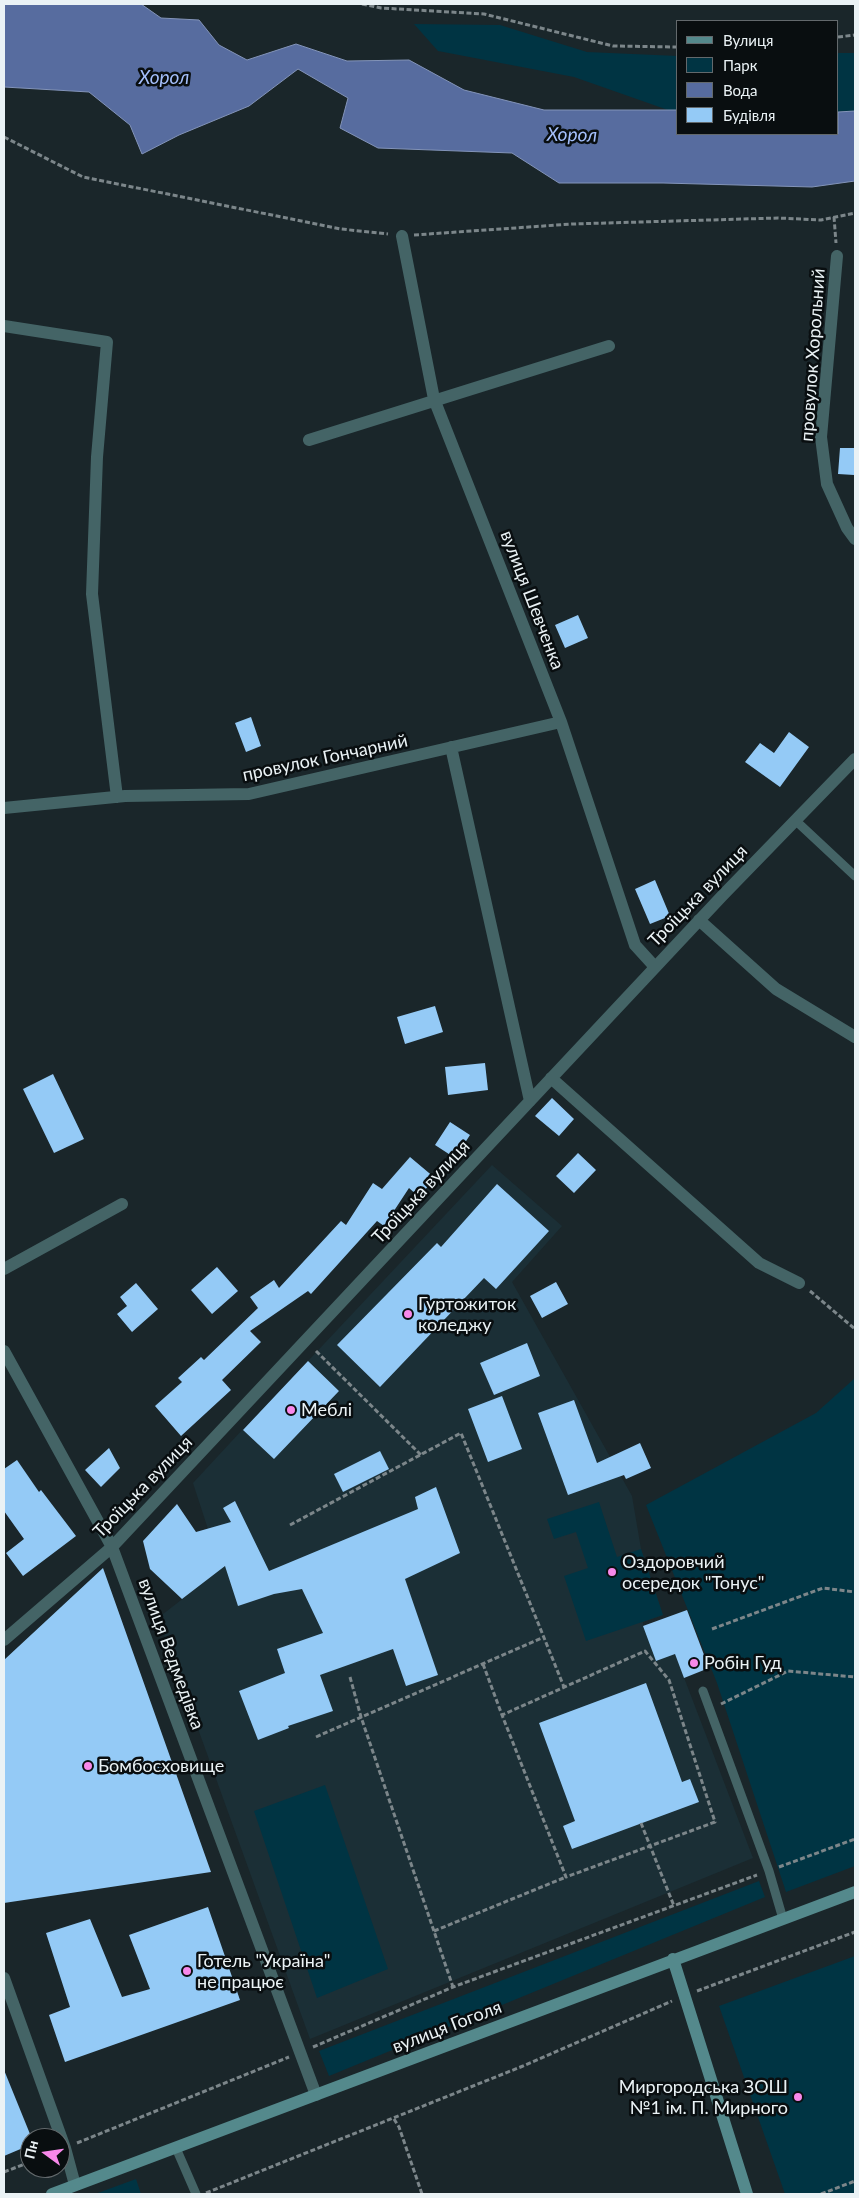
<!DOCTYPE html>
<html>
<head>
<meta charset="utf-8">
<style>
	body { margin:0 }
	#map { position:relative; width:859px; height:2198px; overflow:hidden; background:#1a262a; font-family:Lato,sans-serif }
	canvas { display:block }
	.frame { position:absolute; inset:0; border:5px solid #eaf2f5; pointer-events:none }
	.legend { position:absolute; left:676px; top:20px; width:162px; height:115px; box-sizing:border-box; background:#090e10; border:1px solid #63696c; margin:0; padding:6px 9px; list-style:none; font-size:15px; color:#eaf2f5 }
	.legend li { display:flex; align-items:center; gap:10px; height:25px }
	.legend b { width:25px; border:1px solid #63696c }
	.north { position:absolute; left:20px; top:2128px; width:50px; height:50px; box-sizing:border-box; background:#090e10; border:1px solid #63696c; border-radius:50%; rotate:284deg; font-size:14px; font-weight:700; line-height:20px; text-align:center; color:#eaf2f5 }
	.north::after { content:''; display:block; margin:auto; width:18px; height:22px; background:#f888ea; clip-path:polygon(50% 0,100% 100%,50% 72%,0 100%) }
</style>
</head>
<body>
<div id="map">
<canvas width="859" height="2198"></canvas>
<div class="frame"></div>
<ul class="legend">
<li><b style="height:6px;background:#54898c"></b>Вулиця</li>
<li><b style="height:14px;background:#003443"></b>Парк</li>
<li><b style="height:14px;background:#576c9f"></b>Вода</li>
<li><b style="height:14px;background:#94caf6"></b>Будівля</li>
</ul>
<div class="north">Пн</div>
</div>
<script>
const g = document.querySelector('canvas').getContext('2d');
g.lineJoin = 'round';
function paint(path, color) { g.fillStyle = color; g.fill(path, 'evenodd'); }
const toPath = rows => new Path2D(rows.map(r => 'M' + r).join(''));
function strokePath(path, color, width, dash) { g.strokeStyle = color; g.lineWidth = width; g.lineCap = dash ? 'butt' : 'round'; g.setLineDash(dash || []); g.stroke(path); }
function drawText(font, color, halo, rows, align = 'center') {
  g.font = font + ' Lato,sans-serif'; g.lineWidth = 5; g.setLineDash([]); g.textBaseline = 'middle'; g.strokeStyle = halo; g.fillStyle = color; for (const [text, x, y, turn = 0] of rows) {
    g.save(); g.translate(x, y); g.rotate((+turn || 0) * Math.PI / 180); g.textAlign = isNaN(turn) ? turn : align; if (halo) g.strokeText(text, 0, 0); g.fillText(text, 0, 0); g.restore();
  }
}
paint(toPath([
	[492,1165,562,1226,512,1282,632,1496,641,1549,663,1615,643,1622,643,1626,675,1654,753,1858,310,2039,158,1618,221,1569,193,1483,243,1429,274,1459,339,1391,308,1361]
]), '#1b2f36');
paint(toPath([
	[414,24,500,25,587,52,678,56,678,110,668,110,574,77,438,51],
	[838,53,855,53,855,111,838,112],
	[855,1378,855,1866,786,1892,717,1683,646,1505,816,1413],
	[599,1502,617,1557,641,1549,663,1615,586,1641,564,1576,588,1568,576,1532,554,1539,547,1519],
	[325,1785,388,1969,317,1998,254,1811],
	[759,1881,765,1897,329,2076,319,2051],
	[855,1956,855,2194,785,2194,719,2006],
	[136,2179,141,2194,95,2194]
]), '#003443');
const water = toPath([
	[4,4,141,4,161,18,199,20,219,45,247,60,296,44,347,61,409,60,464,90,544,110,678,110,678,134,838,134,838,112,855,111,855,181,812,187,663,183,559,183,512,153,378,148,340,128,348,98,298,69,249,106,179,135,142,154,130,125,89,92,4,87,4,4]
]);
paint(water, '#576c9f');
strokePath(water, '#8394b9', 1);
paint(toPath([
	[840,448,855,448,854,475,838,474],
	[578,615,588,638,565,648,555,625],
	[251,717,261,746,246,752,235,723],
	[789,732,809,747,780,787,745,762,760,743,774,753],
	[655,880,670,916,650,924,635,889],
	[435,1006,443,1032,405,1044,397,1017],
	[485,1063,488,1090,448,1095,445,1067],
	[53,1074,84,1139,54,1153,23,1089],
	[552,1098,574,1119,559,1136,535,1116],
	[450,1122,470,1135,455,1158,435,1145],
	[578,1153,596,1170,574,1193,556,1176],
	[410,1157,435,1178,419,1197,409,1188,384,1226,377,1221,311,1294,308,1291,250,1331,261,1342,222,1380,231,1390,181,1436,155,1406,182,1382,178,1378,201,1357,204,1360,258,1308,250,1297,274,1280,279,1288,341,1221,346,1225,373,1183,382,1189],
	[497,1184,549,1231,496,1289,484,1278,380,1387,337,1345,437,1243,441,1247],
	[217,1267,238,1291,212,1314,191,1290],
	[556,1282,568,1304,542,1318,530,1296],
	[136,1283,158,1309,132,1332,117,1314,127,1306,120,1297],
	[527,1343,540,1376,494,1395,480,1363],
	[308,1361,339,1391,274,1459,243,1430],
	[502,1396,522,1449,488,1462,468,1409],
	[574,1400,597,1463,640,1443,651,1468,626,1479,624,1475,568,1495,538,1413],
	[109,1448,120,1468,101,1487,85,1470],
	[380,1451,389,1469,343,1492,334,1474],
	[17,1460,39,1492,41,1490,76,1536,23,1576,6,1553,24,1539,4,1511,4,1469],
	[436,1487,460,1553,405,1579,438,1675,406,1686,393,1649,320,1675,333,1711,288,1726,289,1728,258,1740,239,1691,285,1673,277,1649,323,1633,302,1589,274,1594,238,1606,225,1566,182,1599,150,1569,143,1541,177,1504,196,1532,231,1522,223,1508,235,1501,269,1571,418,1509,415,1497],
	[103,1568,211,1872,4,1903,4,1660],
	[687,1610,709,1668,684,1678,675,1654,656,1661,643,1626],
	[646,1683,682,1782,690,1779,699,1802,572,1849,563,1826,575,1821,539,1723],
	[208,1907,240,2000,65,2062,49,2015,70,2007,46,1933,90,1919,122,1997,150,1989,129,1935],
	[4,2070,30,2134,30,2145,4,2156]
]), '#94caf6');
strokePath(toPath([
	[362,4,381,8,484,14,613,46,678,47],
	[838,37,855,35],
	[4,137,83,177,341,229,388,234],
	[834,217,836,243],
	[414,235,572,224,778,218,821,220,855,213],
	[810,1291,855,1329],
	[316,1351,421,1455],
	[290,1525,461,1433,564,1687],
	[712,1629,823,1588,855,1592],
	[483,1664,502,1715,566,1877,715,1822,669,1680,645,1651,502,1715],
	[350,1677,361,1717,453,1987],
	[721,1704,788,1671,855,1677],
	[316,1737,544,1637],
	[641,1823,674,1906],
	[779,1867,855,1839],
	[434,1931,566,1877],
	[697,1991,855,1932],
	[313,2047,453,1987,757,1875],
	[394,2119,399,2127,422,2194],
	[77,2143,289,2057],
	[4,2172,30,2162],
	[206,2193,523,2066,672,2001],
	[821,2194,855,2181]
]), '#7c868a', 3, [5, 2.5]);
strokePath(toPath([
	[795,820,855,876],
	[703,1691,769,1871,783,1919],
	[176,2148,196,2194]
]), '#446466', 9);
strokePath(toPath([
	[402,236,434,399,561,722,635,945,655,967],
	[837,256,821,437,827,484,847,528,855,539],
	[4,326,107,342,97,457,92,594,117,797],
	[309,440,609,346],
	[451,747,530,1101],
	[4,808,125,796,249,794,561,722],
	[699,920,776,989,855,1037],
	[551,1078,759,1263,799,1283],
	[4,1269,122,1204],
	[4,1351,112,1547,316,2095],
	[4,1640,112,1547,722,896,855,759],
	[4,1978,65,2148,75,2185]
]), '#446466', 12);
strokePath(toPath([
	[673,1959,747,2194],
	[52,2194,855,1892]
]), '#54898c', 12);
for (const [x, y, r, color] of [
	[408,1314,5,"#f888ea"],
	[291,1410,5,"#f888ea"],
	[612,1572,5,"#f888ea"],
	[694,1663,5,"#f888ea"],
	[88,1766,5,"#f888ea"],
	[187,1971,5,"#f888ea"],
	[798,2097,5,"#f888ea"]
]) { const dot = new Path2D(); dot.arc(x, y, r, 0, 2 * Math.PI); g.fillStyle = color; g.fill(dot); strokePath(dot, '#090e10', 2); }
drawText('18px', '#eaf2f5', '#090e10', [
	["провулок Хорольний",813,355,-86],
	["вулиця Шевченка",532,600,69],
	["провулок Гончарний",325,758,-12],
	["Троїцька вулиця",698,896,-46],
	["Троїцька вулиця",421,1192,-47],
	["Троїцька вулиця",143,1487,-46],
	["вулиця Ведмедівка",171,1654,70],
	["вулиця Гоголя",447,2027,-21]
]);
drawText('18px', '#eaf2f5', '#090e10', [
	["Гуртожиток",418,1304],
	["коледжу",418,1325],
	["Меблі",301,1410],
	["Оздоровчий",622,1562],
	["осередок \"Тонус\"",622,1583],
	["Робін Гуд",704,1663],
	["Бомбосховище",98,1766],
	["Готель \"Україна\"",197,1961],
	["не працює",197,1982],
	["Миргородська ЗОШ",788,2087,"right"],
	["№1 ім. П. Мирного",788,2108,"right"]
], 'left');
drawText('italic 19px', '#a4bffb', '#090e10', [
	["Хорол",164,78],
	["Хорол",572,135,1]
]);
</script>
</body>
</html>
